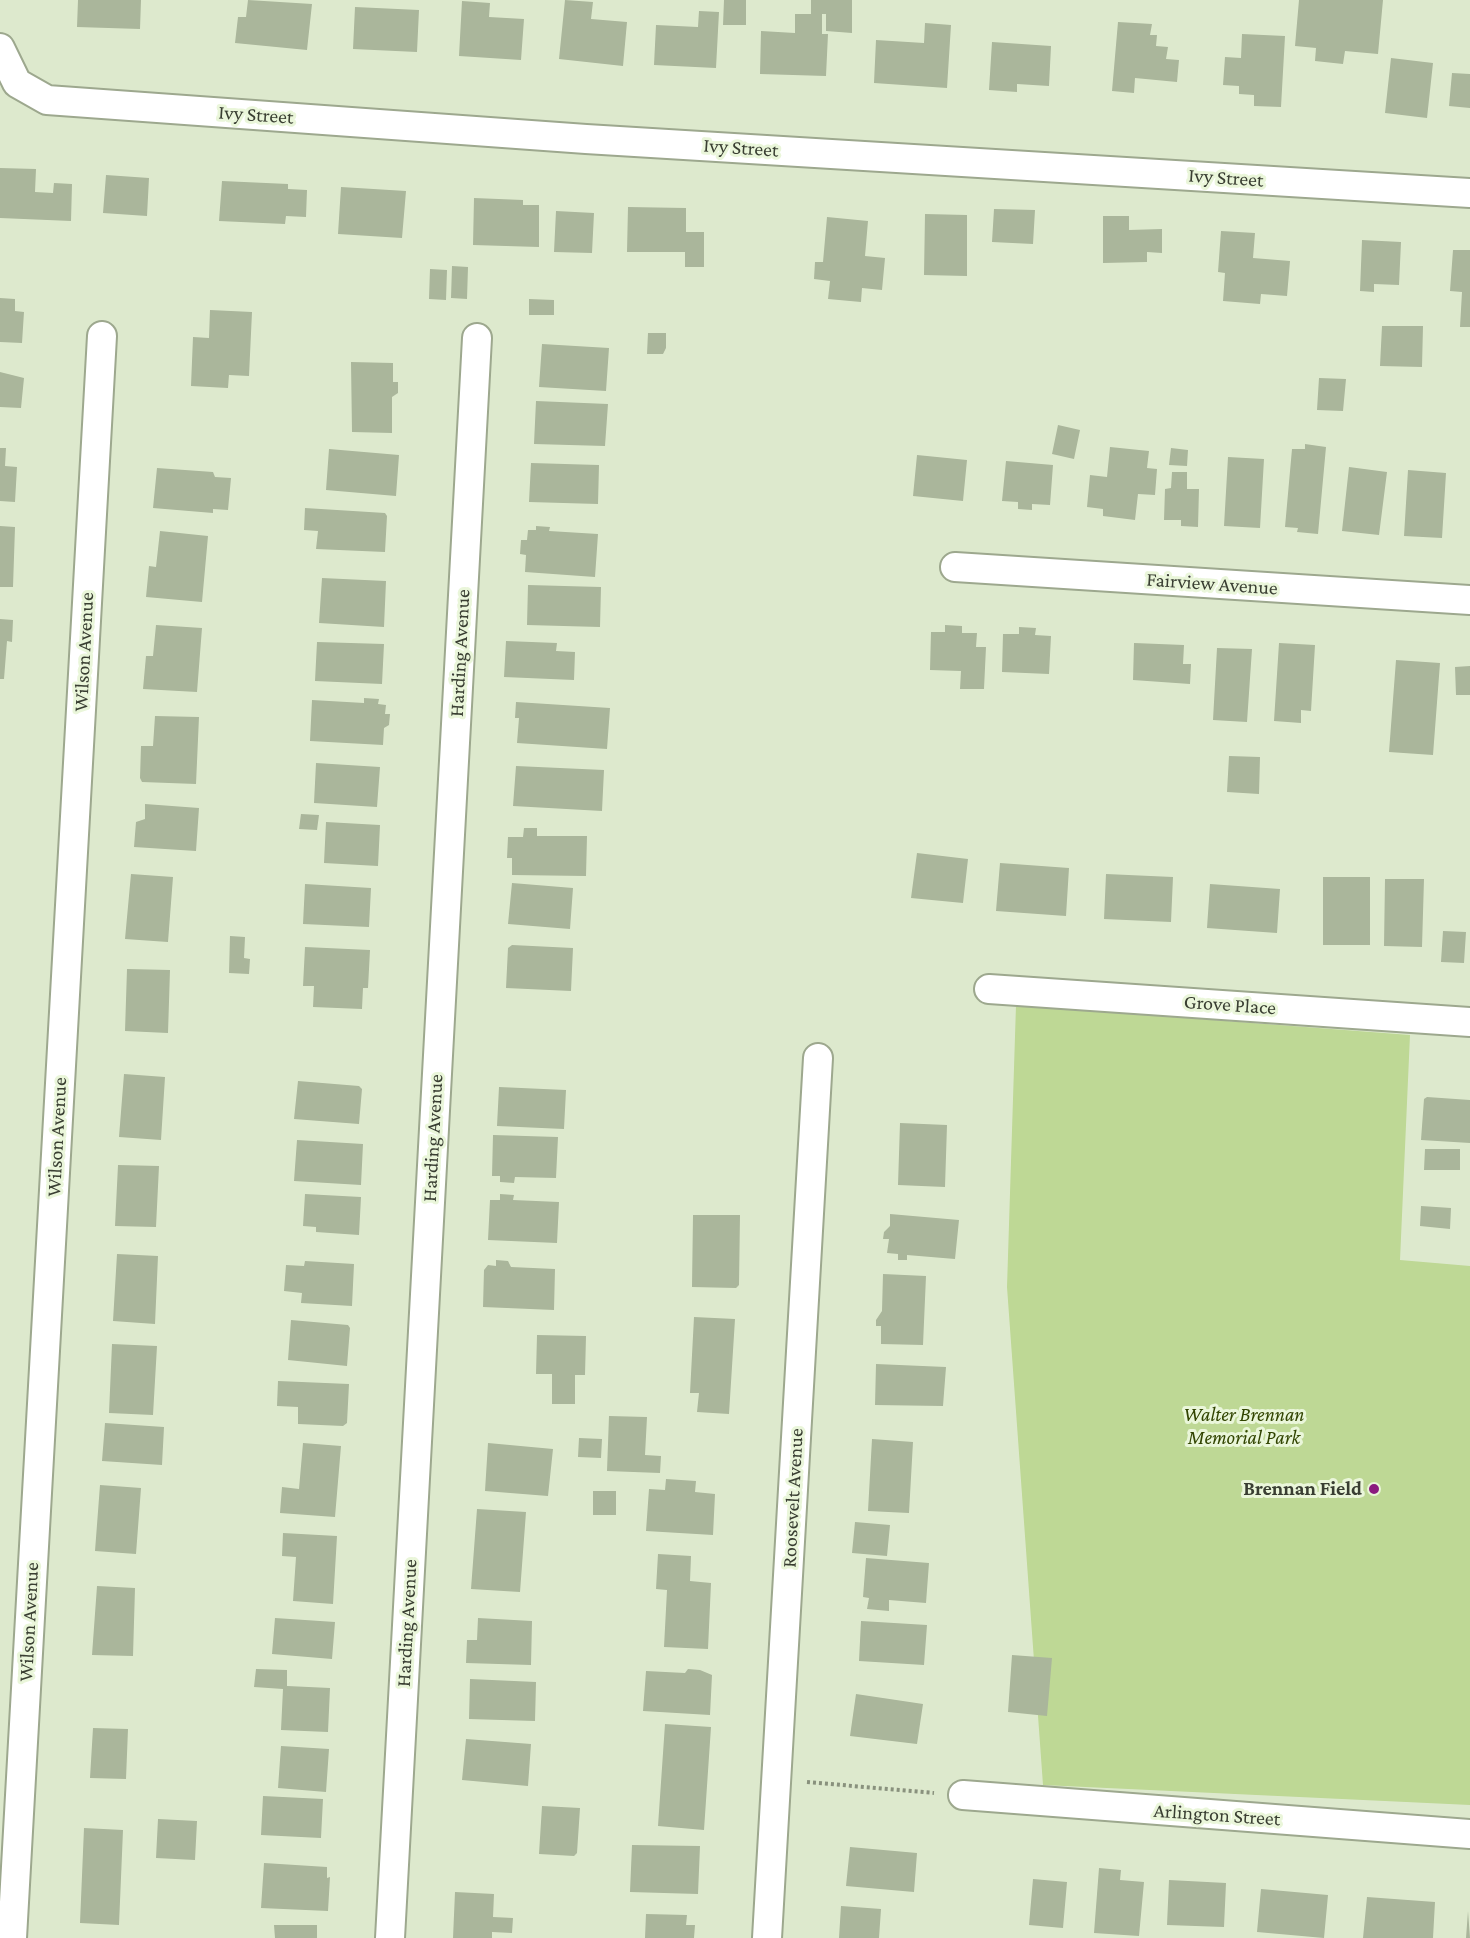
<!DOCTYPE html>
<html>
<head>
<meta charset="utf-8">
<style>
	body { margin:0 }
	canvas { display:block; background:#dde9cd }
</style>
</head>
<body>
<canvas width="1470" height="1938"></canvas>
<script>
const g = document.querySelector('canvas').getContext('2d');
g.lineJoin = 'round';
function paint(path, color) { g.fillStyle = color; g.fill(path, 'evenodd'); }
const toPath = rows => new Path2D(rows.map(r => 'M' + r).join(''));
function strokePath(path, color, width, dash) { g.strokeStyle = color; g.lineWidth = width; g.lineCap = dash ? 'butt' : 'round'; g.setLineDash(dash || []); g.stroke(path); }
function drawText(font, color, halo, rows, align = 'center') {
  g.font = font + ' "Crimson Pro",serif'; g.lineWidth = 6; g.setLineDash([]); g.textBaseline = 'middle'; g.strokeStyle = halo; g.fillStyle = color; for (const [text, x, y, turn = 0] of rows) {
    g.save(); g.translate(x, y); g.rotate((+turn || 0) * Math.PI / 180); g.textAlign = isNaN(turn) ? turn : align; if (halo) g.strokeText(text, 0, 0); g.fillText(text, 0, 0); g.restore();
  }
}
paint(toPath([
	[1016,1005,1410,1035,1400,1260,1470,1266,1470,1805,1043,1785,1007,1287]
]), '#bed895');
paint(toPath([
	[78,0,141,0,140,29,77,27],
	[248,0,312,4,307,50,235,43,238,17,246,17],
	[565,0,593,2,591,19,627,22,623,66,559,59],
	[724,0,746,0,746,25,723,25],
	[811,0,852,0,852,33,826,31,826,14,822,14,822,34,828,34,826,76,760,74,761,31,795,33,795,14,811,14],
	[1299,0,1383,0,1378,54,1345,51,1343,64,1315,61,1316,48,1295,46],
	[462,1,490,3,489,17,524,19,521,60,459,56],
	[355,7,419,10,417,52,353,49],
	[699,11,719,12,716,68,654,65,656,25,698,27],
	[1118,22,1152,24,1150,35,1157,35,1156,46,1168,47,1166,59,1179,60,1177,82,1135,78,1134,93,1112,91],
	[925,23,951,25,947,88,874,83,876,40,924,43],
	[1242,34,1285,36,1281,107,1254,106,1254,95,1239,94,1239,86,1223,85,1225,57,1241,58],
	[992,42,1051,46,1049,86,1017,84,1017,92,989,90],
	[1391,58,1433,63,1427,118,1385,113],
	[1452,73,1470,74,1470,108,1449,106],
	[0,168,36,169,35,192,53,193,54,183,72,184,71,221,0,218],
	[106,175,149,178,147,216,103,213],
	[222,181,288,184,288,189,307,190,306,217,286,216,285,224,219,221],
	[341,187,406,191,402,238,338,234],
	[474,198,523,200,523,205,539,205,539,247,473,245],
	[628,207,686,208,686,232,704,232,704,267,685,267,685,252,627,252],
	[994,209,1035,210,1033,244,992,242],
	[556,211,594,213,592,253,554,252],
	[925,214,967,215,967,276,924,275],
	[1103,216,1129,216,1129,230,1162,229,1162,253,1147,252,1147,262,1103,263],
	[827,217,868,221,865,256,885,258,882,290,862,288,861,302,828,299,830,281,814,279,815,262,823,262],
	[1221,231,1255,233,1253,258,1290,261,1287,296,1261,294,1260,304,1223,301,1225,273,1218,272],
	[1362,240,1401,242,1399,285,1374,284,1374,292,1360,291],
	[1453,250,1470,250,1470,327,1460,327,1462,292,1450,291],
	[452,266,468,267,467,299,451,298],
	[430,269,447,270,446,300,429,299],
	[0,298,15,299,15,311,24,312,22,343,0,342],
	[529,299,554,300,554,315,529,315],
	[210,310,252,312,249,376,229,375,228,388,191,386,193,337,209,338],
	[1382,326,1423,326,1422,367,1380,366],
	[648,333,666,333,666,348,663,354,647,354],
	[542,344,609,348,606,391,539,387],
	[351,362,393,363,393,382,398,382,398,393,392,397,392,433,352,432],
	[0,372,24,378,21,408,0,407],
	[1319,378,1346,379,1343,411,1317,410],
	[536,401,608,404,605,446,534,444],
	[1058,425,1080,430,1074,459,1052,454],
	[1305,444,1326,447,1318,534,1297,532,1298,528,1285,527,1292,449,1305,449],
	[1110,447,1149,451,1147,468,1157,469,1155,495,1138,494,1135,520,1103,516,1103,509,1087,507,1090,475,1107,477],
	[0,448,6,448,5,466,17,467,15,502,0,501],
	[1171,448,1188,450,1187,466,1169,465],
	[329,449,399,455,396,496,326,490],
	[917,455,967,460,963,501,913,496],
	[1228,457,1264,459,1260,528,1224,526],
	[1006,461,1053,465,1050,505,1032,504,1032,510,1018,509,1018,502,1002,501],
	[531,463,599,465,598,504,529,502],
	[1349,467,1387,472,1379,535,1342,531],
	[157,468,213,472,215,477,231,478,228,510,213,509,213,513,153,508],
	[1408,470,1446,473,1442,538,1404,536],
	[1172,472,1187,472,1187,489,1199,489,1198,527,1181,526,1181,520,1164,520,1165,489,1171,488],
	[305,508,385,513,387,516,385,552,316,549,318,531,304,530],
	[0,526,15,527,13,587,0,587],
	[536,526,550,527,549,531,598,534,595,577,525,572,526,555,520,554,521,540,527,540,528,530,536,530],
	[160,531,208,536,202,602,146,597,149,566,156,567],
	[322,578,386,581,384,627,319,623],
	[528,585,601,587,600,627,527,625],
	[0,619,13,620,12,642,7,641,4,679,0,679],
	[156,625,202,628,197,692,143,689,146,656,153,656],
	[945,625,962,626,962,633,977,633,976,647,986,647,984,689,960,689,961,671,930,670,931,632,945,632],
	[1019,627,1036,628,1035,635,1051,636,1049,674,1002,672,1003,634,1019,634],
	[506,641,557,643,556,651,575,652,574,680,504,677],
	[317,642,384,644,382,684,315,681],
	[1134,643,1184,645,1183,664,1191,664,1190,684,1133,680],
	[1279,643,1315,645,1311,711,1301,710,1301,723,1274,721],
	[1217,648,1252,649,1247,722,1213,720],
	[1396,660,1440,663,1433,755,1389,752],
	[1470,666,1470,695,1456,695,1455,667],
	[364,698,379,699,378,704,386,705,385,714,390,714,389,725,384,728,383,745,310,741,312,700,364,703],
	[516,702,610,708,607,749,517,743,519,718,515,718],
	[155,716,199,717,196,784,142,782,140,778,141,746,153,746],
	[1229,756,1260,757,1259,794,1227,792],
	[316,763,380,767,377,807,314,803],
	[516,766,604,770,602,811,513,806],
	[145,804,199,808,196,851,134,847,136,822,145,819],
	[301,814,319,815,317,830,299,829],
	[326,822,380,825,378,866,324,863],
	[524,828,537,828,537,836,587,836,586,876,512,875,512,858,507,858,508,837,523,837],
	[917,853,968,859,963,903,911,898],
	[1000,863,1069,868,1066,916,996,911],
	[131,874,173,877,168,942,125,939],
	[1106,874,1173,877,1171,922,1104,919],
	[1323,877,1370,877,1370,945,1323,945],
	[1385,879,1424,879,1422,947,1384,946],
	[512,883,573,888,570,929,508,924],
	[305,884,371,888,369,927,303,924],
	[1210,884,1280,889,1277,933,1207,928],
	[1443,931,1466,932,1464,963,1441,962],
	[230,936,245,937,244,958,250,959,249,974,229,973],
	[512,945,573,948,571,991,506,988,508,948],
	[305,947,370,950,368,988,363,988,362,1009,313,1007,314,986,303,986],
	[127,969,170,970,168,1033,125,1031],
	[124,1074,165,1077,161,1140,119,1137],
	[298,1081,359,1086,362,1089,359,1124,294,1119],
	[499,1087,566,1090,564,1129,497,1126],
	[1427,1097,1470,1100,1470,1143,1421,1140,1424,1099],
	[900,1123,947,1125,945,1187,898,1185],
	[493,1135,558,1137,556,1178,515,1177,514,1183,500,1182,500,1176,492,1176],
	[297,1140,363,1144,361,1185,294,1181],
	[1425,1149,1460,1149,1460,1170,1424,1170],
	[118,1165,159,1166,156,1227,115,1226],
	[305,1194,361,1197,359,1235,316,1232,316,1227,303,1226],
	[500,1194,514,1195,513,1200,559,1202,557,1243,488,1240,490,1200,500,1200],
	[1421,1206,1451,1208,1450,1229,1420,1226],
	[890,1214,959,1220,955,1259,907,1255,907,1260,898,1260,898,1254,887,1253,889,1239,883,1239,884,1232,890,1226],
	[693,1215,740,1215,739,1285,736,1288,692,1287],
	[117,1254,158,1256,155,1324,113,1321],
	[496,1260,508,1261,511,1267,555,1269,554,1310,483,1307,484,1270,488,1265,496,1266],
	[305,1261,354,1264,352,1306,301,1303,302,1293,284,1291,286,1265,304,1266],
	[883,1274,926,1276,923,1345,881,1344,881,1326,876,1326,876,1320,882,1311],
	[694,1317,735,1319,729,1414,697,1412,699,1393,690,1393],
	[291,1320,348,1325,350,1328,347,1366,288,1360],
	[537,1335,586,1336,585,1375,575,1375,575,1404,552,1404,552,1374,536,1374],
	[112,1344,157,1346,153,1415,109,1413],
	[876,1364,946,1367,943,1406,875,1405],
	[278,1381,349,1384,347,1423,343,1426,298,1424,298,1407,277,1406],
	[609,1416,647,1417,645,1455,661,1456,660,1473,607,1471],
	[105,1423,164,1427,162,1465,102,1461],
	[579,1438,602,1439,601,1458,578,1457],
	[872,1439,913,1442,909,1513,868,1511],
	[303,1443,341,1446,335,1517,280,1513,282,1487,299,1489],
	[488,1443,553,1449,548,1496,485,1491],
	[666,1479,696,1481,695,1492,715,1494,713,1535,646,1531,649,1489,665,1490],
	[100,1485,141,1488,136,1554,95,1551],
	[593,1491,616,1491,616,1515,593,1515],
	[477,1509,526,1512,520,1592,471,1589],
	[855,1522,890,1525,887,1556,852,1553],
	[283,1533,337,1536,333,1604,293,1601,296,1557,282,1556],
	[658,1554,691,1556,690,1581,711,1583,708,1649,664,1647,667,1590,656,1589],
	[866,1558,929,1563,926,1603,889,1600,889,1611,867,1609,869,1598,863,1597],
	[97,1586,135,1588,133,1656,92,1655],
	[275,1618,335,1622,332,1659,272,1654],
	[478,1618,532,1621,531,1665,466,1663,467,1640,477,1640],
	[861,1621,927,1625,924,1665,859,1661],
	[1012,1655,1052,1658,1047,1716,1008,1712],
	[256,1669,287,1670,287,1686,330,1688,328,1732,281,1730,283,1689,254,1687],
	[688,1669,700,1670,712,1675,710,1715,643,1711,646,1671,685,1673],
	[470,1679,536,1682,535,1721,469,1719],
	[856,1694,923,1704,917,1744,850,1736],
	[665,1724,711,1727,704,1830,658,1826],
	[93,1728,128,1729,126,1779,90,1778],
	[466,1739,531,1744,528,1786,462,1780],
	[281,1746,329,1749,326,1792,278,1788],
	[263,1796,323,1799,321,1838,261,1835],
	[542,1806,580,1808,577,1853,574,1856,539,1854],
	[158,1819,197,1821,195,1860,156,1858],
	[84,1828,123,1830,119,1925,80,1923],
	[632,1845,700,1846,698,1894,630,1892],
	[850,1847,917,1853,914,1892,846,1886],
	[264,1863,327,1867,327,1878,330,1877,328,1911,261,1908],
	[1099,1868,1121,1870,1120,1880,1144,1882,1139,1936,1094,1933],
	[1033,1879,1067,1882,1063,1928,1029,1925],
	[1169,1880,1226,1883,1224,1927,1167,1925],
	[1261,1889,1328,1895,1324,1938,1257,1932],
	[455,1892,494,1894,493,1917,513,1918,512,1933,492,1932,492,1938,453,1938],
	[1367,1897,1435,1902,1433,1938,1363,1938],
	[841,1906,881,1909,879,1938,839,1938],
	[1468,1911,1470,1938,1466,1938],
	[646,1914,687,1915,686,1925,695,1925,694,1938,645,1938],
	[274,1925,317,1925,317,1938,275,1938]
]), '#aab69b');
const minor = toPath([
	[0,48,17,83,47,100,586,139,1470,193],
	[955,567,1470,600],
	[989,989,1470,1022],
	[963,1795,1470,1834],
	[12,1938,102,336],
	[390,1938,477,338],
	[767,1938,818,1058]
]);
strokePath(minor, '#9da88e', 32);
strokePath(toPath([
	[807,1782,934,1793]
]), '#89917d', 4, [3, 3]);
strokePath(minor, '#fff', 28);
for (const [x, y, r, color] of [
	[1374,1489,6,"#8b1b7f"]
]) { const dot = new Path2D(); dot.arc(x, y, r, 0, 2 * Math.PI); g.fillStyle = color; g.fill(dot); strokePath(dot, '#eaf6da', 2); }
drawText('20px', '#393e32', '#eaf6da', [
	["Ivy Street",256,115,4],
	["Ivy Street",741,148,4],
	["Ivy Street",1226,178,4],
	["Fairview Avenue",1212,584,4],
	["Wilson Avenue",84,652,-87],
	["Harding Avenue",460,653,-87],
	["Grove Place",1230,1005,4],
	["Wilson Avenue",57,1137,-87],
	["Harding Avenue",433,1138,-87],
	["Roosevelt Avenue",793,1498,-87],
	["Wilson Avenue",29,1622,-87],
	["Harding Avenue",407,1623,-87],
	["Arlington Street",1217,1815,4]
]);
drawText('italic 20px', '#314400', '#eaf6da', [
	["Walter Brennan",1244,1415],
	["Memorial Park",1244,1438]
]);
drawText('bold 20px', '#393e32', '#eaf6da', [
	["Brennan Field",1362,1489]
], 'right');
</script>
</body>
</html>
